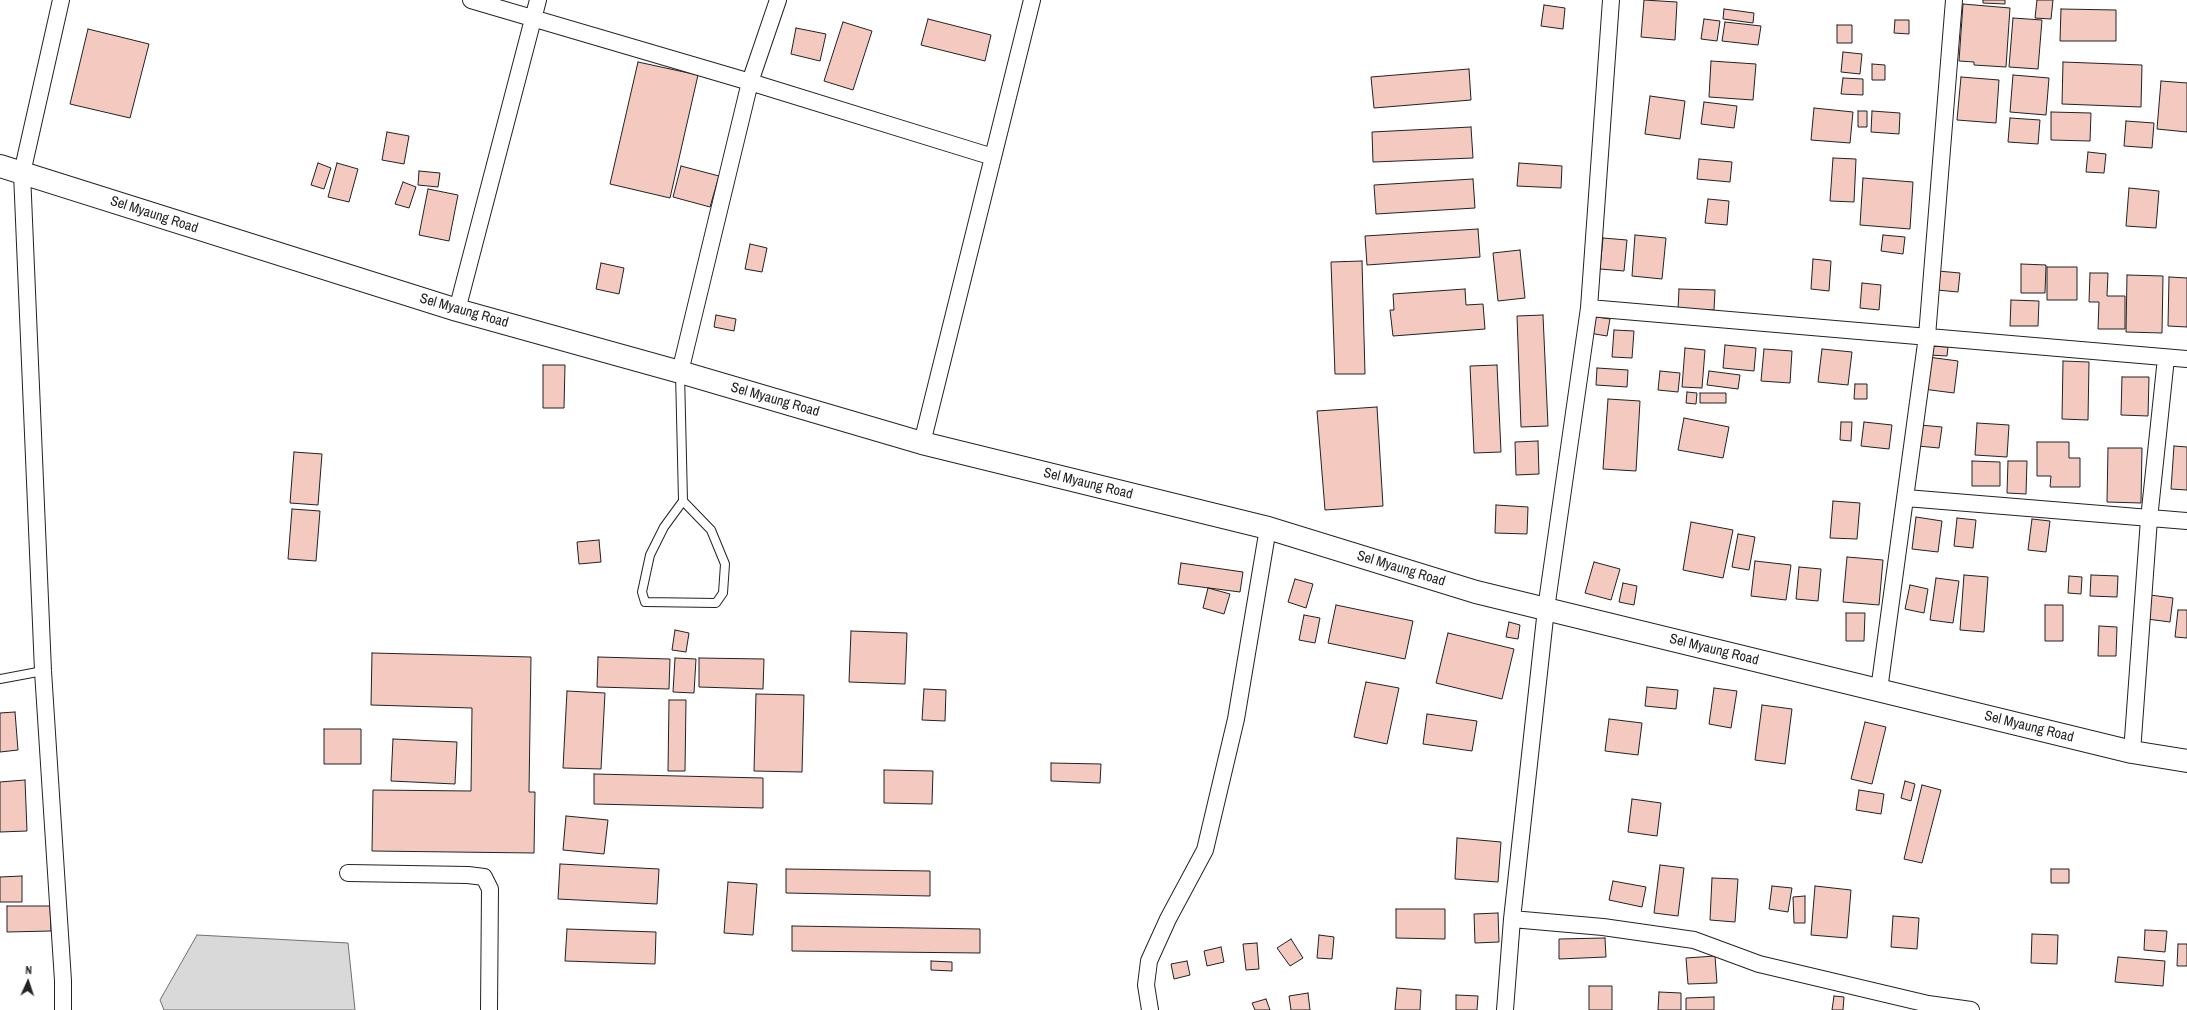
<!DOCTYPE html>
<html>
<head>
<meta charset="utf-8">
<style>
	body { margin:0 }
	#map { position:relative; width:2187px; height:1010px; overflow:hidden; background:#fff; font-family:"Archivo Narrow",sans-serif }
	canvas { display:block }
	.north { position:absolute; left:8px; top:962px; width:40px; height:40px; -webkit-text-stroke:3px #fff; paint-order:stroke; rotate:3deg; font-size:11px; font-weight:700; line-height:16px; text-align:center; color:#222 }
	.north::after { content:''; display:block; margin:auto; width:14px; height:18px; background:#222; clip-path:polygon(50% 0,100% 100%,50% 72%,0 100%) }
</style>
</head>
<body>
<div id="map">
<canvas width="2187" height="1010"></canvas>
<div class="north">N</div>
</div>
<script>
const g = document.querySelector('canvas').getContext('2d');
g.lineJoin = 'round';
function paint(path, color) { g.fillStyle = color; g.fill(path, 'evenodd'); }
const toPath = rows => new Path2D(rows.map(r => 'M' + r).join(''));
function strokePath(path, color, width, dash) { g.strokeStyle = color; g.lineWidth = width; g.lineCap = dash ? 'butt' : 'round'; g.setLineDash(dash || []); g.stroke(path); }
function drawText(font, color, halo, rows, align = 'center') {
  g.font = font + ' "Archivo Narrow",sans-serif'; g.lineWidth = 3; g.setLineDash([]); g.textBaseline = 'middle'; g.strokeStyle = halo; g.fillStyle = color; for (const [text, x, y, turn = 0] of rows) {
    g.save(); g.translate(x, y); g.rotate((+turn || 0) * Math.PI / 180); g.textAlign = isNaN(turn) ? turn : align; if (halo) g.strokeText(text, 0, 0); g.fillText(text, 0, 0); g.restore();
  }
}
const water = toPath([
	[197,935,348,943,355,1010,164,1010,160,1000,197,935]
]);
paint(water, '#d9d9d9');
strokePath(water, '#6f6f6f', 1);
const building = toPath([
	[1644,0,1677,2,1675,40,1641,37,1644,0],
	[1983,0,2005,0,2005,4,1983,3,1983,0],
	[2037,0,2053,0,2051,19,2035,18,2037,0],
	[1963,4,2010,8,2006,67,1974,65,1974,62,1959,61,1963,4],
	[1544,5,1565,8,1563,29,1541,26,1544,5],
	[1724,9,1754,13,1753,23,1723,19,1724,9],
	[2061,9,2116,10,2116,41,2060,41,2061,9],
	[2013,18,2042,20,2038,69,2009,67,2013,18],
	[928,19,991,35,985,61,921,45,928,19],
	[1704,19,1720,21,1717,41,1701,39,1704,19],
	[1895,20,1909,20,1909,34,1894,33,1895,20],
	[843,22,872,31,853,90,824,81,843,22],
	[1725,22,1761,26,1758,45,1722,41,1725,22],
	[1837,25,1852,25,1852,43,1837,43,1837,25],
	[796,28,826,34,820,61,791,54,796,28],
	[88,29,149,44,130,118,70,104,88,29],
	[1843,52,1862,54,1860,74,1841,72,1843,52],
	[1711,61,1756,64,1753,100,1709,97,1711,61],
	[638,62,698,75,670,198,610,184,638,62],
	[2063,62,2142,65,2141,107,2062,104,2063,62],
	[1872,64,1885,65,1885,80,1872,80,1872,64],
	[1469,69,1471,100,1374,108,1371,77,1469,69],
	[2013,75,2049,78,2046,115,2010,112,2013,75],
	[1961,77,1999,80,1996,123,1957,120,1961,77],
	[1843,78,1863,79,1863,95,1841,94,1843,78],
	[2161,81,2187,83,2187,132,2157,129,2161,81],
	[1650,96,1685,101,1680,139,1645,134,1650,96],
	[1704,102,1737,106,1734,128,1701,124,1704,102],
	[1814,108,1853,112,1850,143,1811,140,1814,108],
	[1858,111,1867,111,1867,127,1858,127,1858,111],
	[1872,111,1900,113,1899,134,1871,132,1872,111],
	[2051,112,2091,113,2090,141,2051,140,2051,112],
	[2010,118,2040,120,2038,144,2008,142,2010,118],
	[2126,121,2154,123,2152,148,2124,146,2126,121],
	[1471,127,1473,158,1373,162,1372,132,1471,127],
	[387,132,409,136,404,164,382,160,387,132],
	[2088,152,2106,154,2104,173,2086,172,2088,152],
	[1833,158,1856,159,1854,202,1830,201,1833,158],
	[1699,159,1732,162,1730,182,1697,179,1699,159],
	[318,163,331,168,324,189,311,185,318,163],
	[337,163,358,169,349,202,328,197,337,163],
	[1519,163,1562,166,1561,188,1517,186,1519,163],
	[681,166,719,176,710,207,673,197,681,166],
	[419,171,440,173,438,187,418,185,419,171],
	[1863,178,1913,182,1910,229,1860,225,1863,178],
	[1473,179,1475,208,1376,214,1374,185,1473,179],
	[403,182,416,187,409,208,395,204,403,182],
	[2129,188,2159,191,2156,228,2126,226,2129,188],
	[428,189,458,195,449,241,419,235,428,189],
	[1708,199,1729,201,1727,225,1705,223,1708,199],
	[1478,229,1480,257,1367,265,1365,236,1478,229],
	[1635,235,1666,238,1662,279,1632,276,1635,235],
	[1883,235,1905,237,1903,254,1881,251,1883,235],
	[1603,238,1627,240,1624,271,1600,269,1603,238],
	[750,244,767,248,762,272,745,269,750,244],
	[1520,250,1525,298,1498,301,1493,253,1520,250],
	[1813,259,1831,261,1829,291,1811,289,1813,259],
	[1362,261,1365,374,1335,374,1331,262,1362,261],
	[601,263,624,268,619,294,596,289,601,263],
	[2021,264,2046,265,2045,293,2021,293,2021,264],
	[2047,267,2077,267,2077,300,2047,300,2047,267],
	[1938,271,1960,273,1958,292,1937,290,1938,271],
	[2090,273,2108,273,2107,296,2125,296,2125,329,2098,329,2099,302,2089,302,2090,273],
	[2127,275,2163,276,2162,333,2126,332,2127,275],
	[2169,277,2187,278,2187,327,2168,326,2169,277],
	[1862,283,1881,285,1879,310,1860,308,1862,283],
	[1465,289,1466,305,1483,304,1485,329,1393,336,1390,310,1394,310,1393,294,1465,289],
	[1679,289,1715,290,1714,310,1678,309,1679,289],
	[2011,300,2039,301,2038,326,2010,326,2011,300],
	[716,315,736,319,734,331,714,327,716,315],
	[1543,315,1548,426,1521,427,1517,316,1543,315],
	[1591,316,1610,319,1607,336,1589,333,1591,316],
	[1614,330,1634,331,1632,358,1612,357,1614,330],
	[1725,345,1756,348,1754,371,1723,368,1725,345],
	[1930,346,1948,347,1947,356,1929,355,1930,346],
	[1685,348,1705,350,1702,388,1682,387,1685,348],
	[1764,349,1792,351,1790,383,1761,381,1764,349],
	[1822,349,1852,352,1848,385,1818,382,1822,349],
	[1928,357,1958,361,1954,393,1923,389,1928,357],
	[2063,361,2089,362,2088,420,2062,419,2063,361],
	[543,365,565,365,564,408,543,408,543,365],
	[1497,365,1501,452,1474,453,1470,366,1497,365],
	[1597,368,1628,370,1627,387,1596,385,1597,368],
	[1660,371,1680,373,1678,392,1658,390,1660,371],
	[1709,371,1740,375,1738,389,1707,385,1709,371],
	[2122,377,2149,377,2148,416,2121,415,2122,377],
	[1855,384,1867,384,1867,399,1854,399,1855,384],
	[1687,392,1697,393,1696,404,1686,403,1687,392],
	[1700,393,1726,393,1726,403,1700,403,1700,393],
	[1608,399,1640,401,1636,471,1603,469,1608,399],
	[1377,407,1383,506,1325,510,1317,411,1377,407],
	[1684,418,1729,427,1723,458,1678,450,1684,418],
	[1841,422,1852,422,1851,441,1840,440,1841,422],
	[1864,422,1892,425,1889,449,1861,446,1864,422],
	[1977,423,2009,425,2007,457,1975,455,1977,423],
	[1920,425,1942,427,1939,448,1918,446,1920,425],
	[1538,441,1539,474,1516,475,1515,442,1538,441],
	[2037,442,2069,442,2069,458,2080,458,2080,487,2050,487,2051,476,2037,476,2037,442],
	[2174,446,2187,447,2187,490,2171,489,2174,446],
	[2108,448,2142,448,2141,503,2107,502,2108,448],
	[294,452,322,454,318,505,290,503,294,452],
	[1972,461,2000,462,2000,486,1972,486,1972,461],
	[2008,461,2027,461,2026,494,2007,493,2008,461],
	[1833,501,1860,503,1857,539,1830,538,1833,501],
	[1496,505,1528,507,1527,534,1495,533,1496,505],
	[292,509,320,511,316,561,288,559,292,509],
	[1916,517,1942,521,1938,552,1912,549,1916,517],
	[1957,518,1976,520,1973,548,1954,546,1957,518],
	[2032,519,2050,521,2046,552,2028,550,2032,519],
	[1691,522,1733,530,1723,578,1683,570,1691,522],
	[1738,534,1755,537,1749,570,1732,567,1738,534],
	[599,540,601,562,579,564,577,542,599,540],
	[1847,557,1883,560,1879,605,1843,602,1847,557],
	[1755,561,1791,565,1786,600,1751,596,1755,561],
	[1594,562,1620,569,1611,600,1585,593,1594,562],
	[1181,563,1243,572,1240,592,1178,584,1181,563],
	[1799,567,1821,569,1818,601,1796,599,1799,567],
	[1964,575,1988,577,1984,632,1960,630,1964,575],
	[2091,575,2118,576,2117,597,2090,596,2091,575],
	[2069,576,2082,577,2081,594,2068,593,2069,576],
	[1936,578,1959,581,1953,623,1930,620,1936,578],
	[1295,579,1313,584,1306,608,1288,602,1295,579],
	[1623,583,1637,586,1634,605,1619,602,1623,583],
	[1910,585,1928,589,1924,613,1905,609,1910,585],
	[1208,588,1230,594,1224,614,1203,608,1208,588],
	[2150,595,2173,598,2170,622,2147,619,2150,595],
	[1336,605,1413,621,1405,659,1328,643,1336,605],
	[2045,605,2063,605,2063,641,2045,641,2045,605],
	[2178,610,2187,610,2187,638,2175,637,2178,610],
	[1846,613,1865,613,1864,641,1846,641,1846,613],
	[1304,615,1320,618,1315,643,1299,640,1304,615],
	[1509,622,1520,625,1518,639,1506,637,1509,622],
	[2099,626,2117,627,2116,656,2098,656,2099,626],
	[675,630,689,633,686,652,672,650,675,630],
	[851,631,907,633,905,684,849,682,851,631],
	[1448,633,1514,649,1502,699,1436,683,1448,633],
	[372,653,531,657,529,792,535,792,534,853,372,851,373,790,471,791,472,708,371,705,372,653],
	[598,657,670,659,669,689,597,687,598,657],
	[675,658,696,659,694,693,673,692,675,658],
	[699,658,764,659,763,689,699,687,699,658],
	[1366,682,1399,688,1387,744,1354,737,1366,682],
	[1647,687,1678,690,1676,709,1645,706,1647,687],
	[1714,688,1737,691,1731,728,1709,724,1714,688],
	[924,689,946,690,945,721,922,720,924,689],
	[567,691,605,693,601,769,563,768,567,691],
	[756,694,804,695,802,772,754,771,756,694],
	[669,700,686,700,685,771,668,771,669,700],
	[1762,705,1792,709,1785,764,1755,760,1762,705],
	[15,712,18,750,0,752,0,713,15,712],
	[1427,714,1477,721,1472,751,1423,744,1427,714],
	[1609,719,1642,723,1638,755,1605,751,1609,719],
	[1865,722,1886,727,1872,784,1851,779,1865,722],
	[324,729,361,729,361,764,324,764,324,729],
	[393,739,457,742,455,784,391,781,393,739],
	[1051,763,1101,764,1100,783,1051,781,1051,763],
	[884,770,933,771,932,804,884,803,884,770],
	[594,774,763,778,763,808,594,804,594,774],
	[25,780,27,831,0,832,0,782,25,780],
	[1905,781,1915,784,1911,801,1901,798,1905,781],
	[1922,785,1941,790,1922,863,1904,859,1922,785],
	[1859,790,1884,794,1881,814,1856,810,1859,790],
	[1632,799,1661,803,1657,836,1628,832,1632,799],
	[566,816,608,820,604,854,563,850,566,816],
	[1457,838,1501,842,1498,882,1455,879,1457,838],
	[560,864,659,869,657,904,558,899,560,864],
	[1660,865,1684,868,1678,916,1654,913,1660,865],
	[786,869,930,871,930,896,786,893,786,869],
	[2051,869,2069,869,2069,883,2051,883,2051,869],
	[22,876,22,902,0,902,0,877,22,876],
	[1712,878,1738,879,1735,922,1710,920,1712,878],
	[1613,881,1646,887,1642,907,1609,900,1613,881],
	[728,882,757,884,753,935,724,933,728,882],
	[1772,886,1792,888,1788,912,1769,909,1772,886],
	[1815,886,1851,890,1847,938,1811,935,1815,886],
	[1805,896,1805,923,1794,923,1793,897,1805,896],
	[7,906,50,906,51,931,7,932,7,906],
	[1396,909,1445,909,1445,939,1396,938,1396,909],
	[1498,913,1499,942,1475,943,1474,914,1498,913],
	[1893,916,1919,918,1917,949,1891,947,1893,916],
	[792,926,980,929,980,953,792,951,792,926],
	[567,929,656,932,655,964,565,961,567,929],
	[2145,930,2167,931,2165,952,2144,950,2145,930],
	[2032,934,2058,935,2057,964,2031,963,2032,934],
	[1319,935,1334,937,1332,959,1317,958,1319,935],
	[1605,938,1606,957,1559,959,1559,939,1605,938],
	[1291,939,1303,958,1290,966,1277,948,1291,939],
	[1257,943,1259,969,1246,970,1243,944,1257,943],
	[2178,944,2187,944,2187,966,2177,966,2178,944],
	[1221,947,1224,962,1207,966,1204,951,1221,947],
	[1715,956,1717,983,1688,984,1686,958,1715,956],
	[2118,957,2165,961,2163,986,2115,982,2118,957],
	[931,961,952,962,952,971,931,970,931,961],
	[1187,961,1190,975,1174,979,1171,964,1187,961],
	[1589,986,1612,986,1612,1010,1589,1010,1589,986],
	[1397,988,1421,990,1420,1010,1395,1010,1397,988],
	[1659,992,1681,993,1681,1010,1658,1010,1659,992],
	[1308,993,1310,1010,1291,1010,1289,996,1308,993],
	[1456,995,1478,996,1477,1010,1456,1010,1456,995],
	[1834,996,1844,997,1843,1010,1832,1010,1834,996],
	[1714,997,1714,1010,1686,1010,1686,998,1714,997],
	[1266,999,1270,1010,1255,1010,1252,1003,1266,999]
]);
paint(building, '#f3c9c0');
strokePath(building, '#222', 1);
const service = toPath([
	[680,373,683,501],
	[683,501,711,530,725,564,723,593,716,603,645,602,642,592,650,555,664,527,683,501],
	[0,679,43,671]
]);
const minor = toPath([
	[61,0,22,173,43,671,63,981,63,1010],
	[471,0,750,82,993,157],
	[1589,308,2187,359],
	[457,310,538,0],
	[680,372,750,82,778,0],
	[922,443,1032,0],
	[1906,498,2187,521],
	[1879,690,1927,336,1954,0],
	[2132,752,2149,519,2166,358],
	[348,873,468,875,484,877,490,889,489,1010],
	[1512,919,1603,927,1694,940,1759,964,1928,1004,1971,1010],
	[1150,1010,1146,985,1149,961,1168,919,1205,850,1236,719,1268,528],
	[1505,1010,1512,919,1546,609,1589,308,1611,0]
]);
const secondary = toPath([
	[0,166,457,310,680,372,922,443,1268,528,1476,592,2132,752,2187,761]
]);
strokePath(service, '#222', 10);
strokePath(minor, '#222', 18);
strokePath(secondary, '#222', 24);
strokePath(service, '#fff', 8);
strokePath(minor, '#fff', 16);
strokePath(secondary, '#fff', 22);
drawText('14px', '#222', '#fff', [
	["Sel Myaung Road",154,215,18],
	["Sel Myaung Road",464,311,16],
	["Sel Myaung Road",775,400,16],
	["Sel Myaung Road",1088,484,14],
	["Sel Myaung Road",1401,569,17],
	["Sel Myaung Road",1714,650,14],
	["Sel Myaung Road",2029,727,14]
]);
</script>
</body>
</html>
